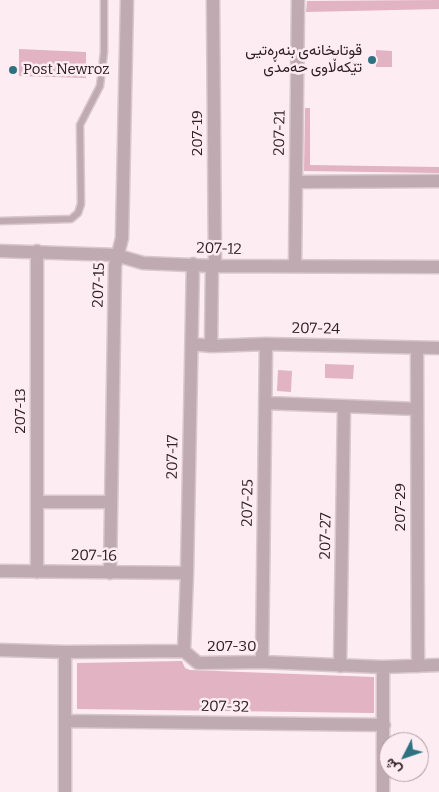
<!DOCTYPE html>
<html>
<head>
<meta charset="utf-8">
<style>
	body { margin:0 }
	#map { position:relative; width:439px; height:792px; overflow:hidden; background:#fdedf2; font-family:Bitter,Vazirmatn,serif }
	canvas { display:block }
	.north { position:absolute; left:379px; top:732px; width:50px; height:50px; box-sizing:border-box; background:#fdedf2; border:1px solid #ab9ba0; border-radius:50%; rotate:229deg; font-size:14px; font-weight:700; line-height:20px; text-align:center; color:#2f2126 }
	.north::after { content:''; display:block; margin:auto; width:18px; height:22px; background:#2e7282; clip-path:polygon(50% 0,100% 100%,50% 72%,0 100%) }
</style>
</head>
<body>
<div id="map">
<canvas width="439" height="792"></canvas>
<div class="north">ش</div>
</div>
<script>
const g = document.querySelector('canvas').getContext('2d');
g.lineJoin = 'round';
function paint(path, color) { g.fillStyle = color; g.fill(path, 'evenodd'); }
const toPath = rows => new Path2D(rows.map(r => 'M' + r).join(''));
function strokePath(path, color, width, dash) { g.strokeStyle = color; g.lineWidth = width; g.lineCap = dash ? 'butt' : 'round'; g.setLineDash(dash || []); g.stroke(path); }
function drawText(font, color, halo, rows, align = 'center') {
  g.font = font + ' Bitter,Vazirmatn,serif'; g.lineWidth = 5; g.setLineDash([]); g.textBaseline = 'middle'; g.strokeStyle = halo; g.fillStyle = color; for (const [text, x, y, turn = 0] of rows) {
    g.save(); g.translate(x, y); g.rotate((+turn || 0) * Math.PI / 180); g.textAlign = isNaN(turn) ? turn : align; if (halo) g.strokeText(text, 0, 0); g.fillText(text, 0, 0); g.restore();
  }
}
paint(toPath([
	[439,0,439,9,306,12,307,1],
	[19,49,86,52,86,78,19,76],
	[376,50,392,51,392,67,376,67],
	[305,108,310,108,310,165,439,167,439,173,304,171],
	[325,364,354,365,353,379,325,378],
	[278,370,292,371,291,392,277,391],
	[182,661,185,668,190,670,374,677,374,713,77,709,77,663]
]), '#e1b3c3');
const service = toPath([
	[0,221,71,219,78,213,81,204,80,125,100,86,104,52,104,0]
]);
const minor = toPath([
	[213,0,215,266],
	[296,182,439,181],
	[0,251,116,255,143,263,212,266,439,267],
	[37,251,37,572],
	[295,266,298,0],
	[192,344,211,346,266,344,439,348],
	[211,346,212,266],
	[417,348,418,666],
	[266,403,417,409],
	[37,502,111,502],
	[0,571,187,573],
	[110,573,115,266,122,238,127,0],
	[0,650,65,652,184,651,198,663,262,662,383,667,439,665],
	[184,651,187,573,193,264],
	[262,662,266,344],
	[340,666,344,407],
	[66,721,384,725],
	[65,792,65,652],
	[383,792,383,667]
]);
strokePath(service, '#d8c8cd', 9);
strokePath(minor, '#d8c8cd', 15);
strokePath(service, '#c0aab1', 6);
strokePath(minor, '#c0aab1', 12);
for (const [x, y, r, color] of [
	[372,60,5,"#2e7282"],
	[13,70,5,"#2e7282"]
]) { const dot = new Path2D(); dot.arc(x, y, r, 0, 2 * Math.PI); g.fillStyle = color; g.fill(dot); strokePath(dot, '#fdedf2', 2); }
drawText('15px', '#2f2126', '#fdedf2', [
	["قوتابخانەی بنەڕەتیی",362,51],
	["تێکەڵاوی حەمدی",362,68],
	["Post Newroz",23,70,"left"]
], 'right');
drawText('15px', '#2f2126', '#fdedf2', [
	["207-19",198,133,-90],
	["207-21",280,133,-89],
	["207-12",219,249,2],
	["207-15",99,285,-88],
	["207-24",316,329,1],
	["207-13",21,411,-90],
	["207-17",173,457,-89],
	["207-25",248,503,-89],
	["207-29",401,507,-90],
	["207-27",326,536,-89],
	["207-16",94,556,1],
	["207-30",232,647],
	["207-32",225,707,1]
]);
</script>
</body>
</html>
